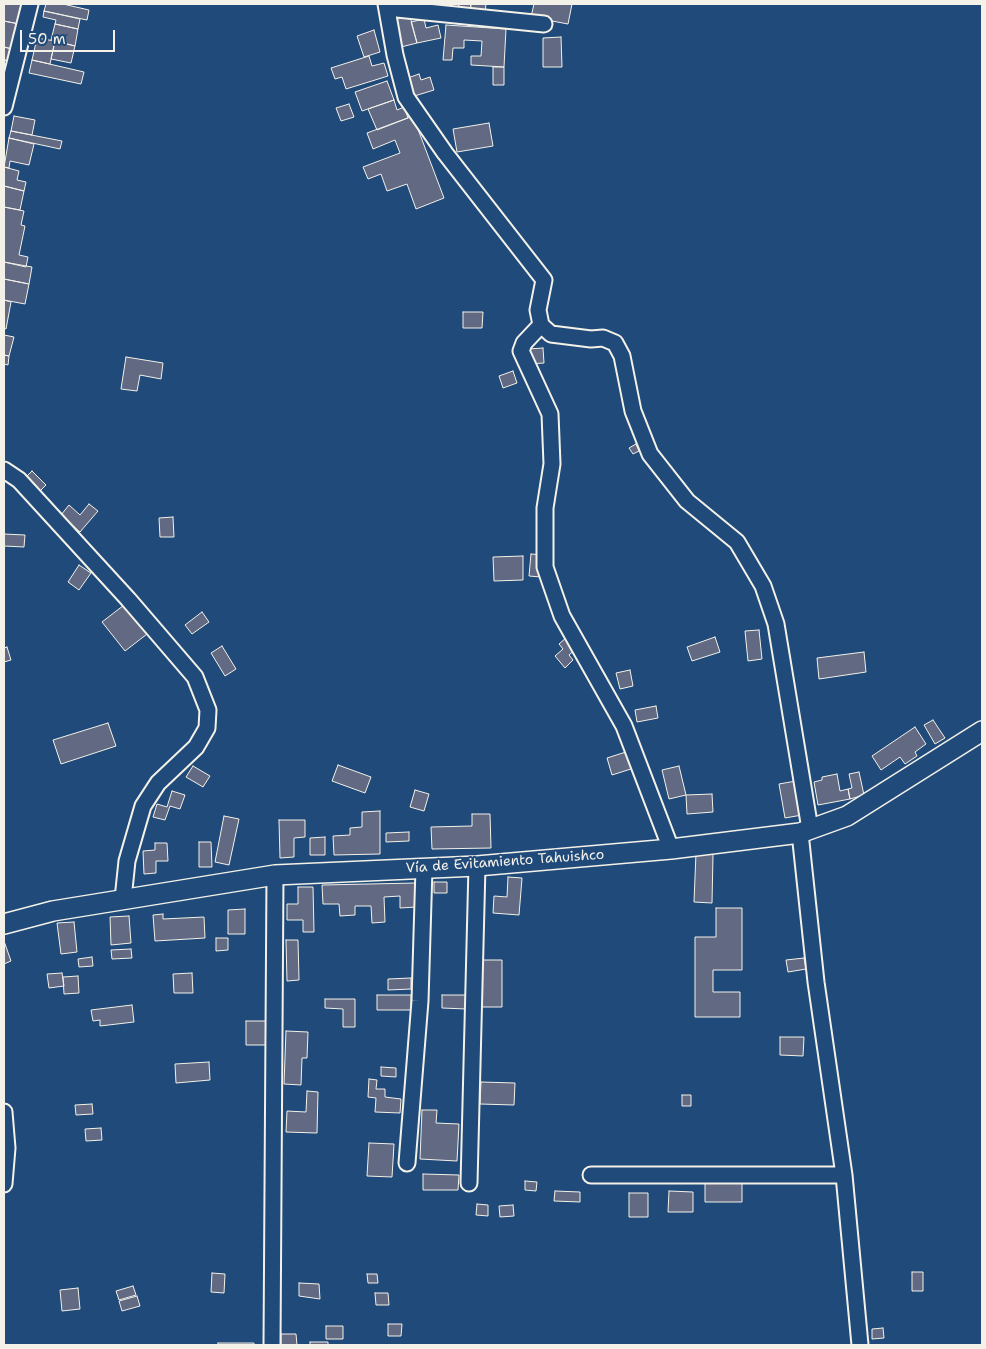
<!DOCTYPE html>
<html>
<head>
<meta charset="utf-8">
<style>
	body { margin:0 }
	#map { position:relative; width:986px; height:1349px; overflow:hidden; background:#1f4a7a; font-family:"Shantell Sans",sans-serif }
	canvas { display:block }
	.frame { position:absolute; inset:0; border:5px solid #f4f1e8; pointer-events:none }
	.scale { position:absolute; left:20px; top:30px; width:95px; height:22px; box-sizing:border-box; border:2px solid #f4f1e8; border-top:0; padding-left:6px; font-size:15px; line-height:18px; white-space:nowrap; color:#f4f1e8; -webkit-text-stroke:4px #1f4a7a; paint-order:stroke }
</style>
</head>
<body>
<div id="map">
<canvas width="986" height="1349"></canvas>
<div class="frame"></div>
<div class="scale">50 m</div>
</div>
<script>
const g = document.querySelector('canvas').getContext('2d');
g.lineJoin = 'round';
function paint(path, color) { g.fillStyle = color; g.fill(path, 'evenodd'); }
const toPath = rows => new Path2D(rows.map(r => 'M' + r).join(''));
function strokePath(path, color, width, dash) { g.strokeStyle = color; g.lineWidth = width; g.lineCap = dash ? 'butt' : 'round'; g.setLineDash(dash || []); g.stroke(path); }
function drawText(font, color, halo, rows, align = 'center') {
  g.font = font + ' "Shantell Sans",sans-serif'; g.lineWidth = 4; g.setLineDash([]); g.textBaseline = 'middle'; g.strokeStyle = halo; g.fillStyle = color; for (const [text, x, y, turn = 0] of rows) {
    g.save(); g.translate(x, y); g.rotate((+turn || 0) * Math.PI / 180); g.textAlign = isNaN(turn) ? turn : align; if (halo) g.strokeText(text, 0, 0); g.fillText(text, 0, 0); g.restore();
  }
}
const building = toPath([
	[4,4,23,4,19,24,4,21,4,4],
	[46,4,63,4,89,10,87,20,44,11,46,4],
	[440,4,459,4,458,10,439,8,440,4],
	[459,4,471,4,470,12,458,10,459,4],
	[471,4,486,4,485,13,470,12,471,4],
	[534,4,572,4,568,24,531,17,534,4],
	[44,11,80,19,78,29,55,24,56,20,43,17,44,11],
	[410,16,417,43,401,47,393,20,410,16],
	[424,19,426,28,438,25,441,38,417,43,411,22,424,19],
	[4,21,19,24,12,49,4,47,4,21],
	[55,24,78,29,75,46,51,40,55,24],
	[446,25,506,29,504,67,471,65,471,56,481,56,482,41,464,40,464,48,453,48,452,60,443,60,446,25],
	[374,30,380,52,364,57,357,36,374,30],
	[561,37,562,67,543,67,543,38,561,37],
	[37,38,55,41,50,64,32,60,37,38],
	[55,41,75,46,71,63,51,59,55,41],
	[4,47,12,49,9,61,4,60,4,47],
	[369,56,372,66,384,63,388,76,346,89,342,77,335,79,331,68,369,56],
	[4,60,9,61,4,79,4,60],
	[32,60,84,72,81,84,29,73,32,60],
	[493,67,504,67,504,85,493,85,493,67],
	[419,74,421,80,430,77,434,90,411,97,405,79,419,74],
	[387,81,394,100,362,111,355,92,387,81],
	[394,100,397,110,404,107,408,118,377,130,368,109,394,100],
	[349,104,354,117,341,121,336,108,349,104],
	[14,116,35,120,32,135,11,131,14,116],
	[413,116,444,198,416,209,407,184,387,191,381,174,368,179,363,167,400,153,395,140,373,149,367,133,413,116],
	[489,123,493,146,457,152,453,129,489,123],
	[11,131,62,141,60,149,9,138,11,131],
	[9,138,34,144,29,165,10,161,9,168,4,167,9,138],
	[4,167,19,171,17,180,26,182,24,191,4,186,4,167],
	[4,186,24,191,20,210,4,207,4,186],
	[4,207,24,211,21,225,25,226,19,255,28,257,26,267,4,262,4,207],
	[4,262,32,267,29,284,4,279,4,262],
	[4,279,29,284,25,304,4,300,4,279],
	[4,300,11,302,6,329,4,328,4,300],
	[463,312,483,312,482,328,463,328,463,312],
	[4,335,14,337,9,356,4,355,4,335],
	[543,348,544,363,529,364,528,349,543,348],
	[4,355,9,356,8,365,4,364,4,355],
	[126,357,163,363,161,379,140,375,137,391,121,389,126,357],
	[513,371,517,383,503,388,499,376,513,371],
	[636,444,639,451,633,454,629,448,636,444],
	[32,471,46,485,36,495,22,481,32,471],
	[89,504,98,511,80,532,61,515,69,505,80,515,89,504],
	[173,517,174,537,160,537,159,518,173,517],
	[4,534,25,535,24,547,4,546,4,534],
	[531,554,543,555,541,577,529,576,531,554],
	[523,556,523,580,494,581,493,557,523,556],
	[79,565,91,573,79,590,68,582,79,565],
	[128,602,151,631,125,651,102,622,128,602],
	[202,612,209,622,192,634,185,625,202,612],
	[759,630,762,659,748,661,745,631,759,630],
	[567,637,577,648,569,655,573,660,565,668,555,656,563,649,559,644,567,637],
	[715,637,720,652,692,661,687,647,715,637],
	[222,646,236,669,225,676,211,653,222,646],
	[7,647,11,660,4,662,4,648,7,647],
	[864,652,866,672,819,679,817,658,864,652],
	[630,670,633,686,620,689,616,673,630,670],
	[656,706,658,718,637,722,635,710,656,706],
	[933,720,945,738,935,744,924,725,933,720],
	[108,723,116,746,61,764,53,740,108,723],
	[915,727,926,744,915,752,917,756,905,764,900,757,881,770,872,756,915,727],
	[629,751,634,768,612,775,607,758,629,751],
	[338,765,371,777,365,793,332,781,338,765],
	[193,766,210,776,203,787,186,777,193,766],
	[679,766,686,795,669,799,662,770,679,766],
	[859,772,864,795,850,799,848,789,852,788,849,774,859,772],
	[837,774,840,791,848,789,850,799,818,805,814,782,822,780,822,777,837,774],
	[796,781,802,815,785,818,779,784,796,781],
	[415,790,429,794,424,811,410,807,415,790],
	[172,791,185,795,180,809,170,806,165,820,153,817,157,804,167,807,172,791],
	[712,794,713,812,687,814,686,795,712,794],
	[380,811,380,854,334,855,333,836,350,835,350,828,362,827,362,812,380,811],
	[472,814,490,814,491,848,432,849,431,827,472,826,472,814],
	[224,816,239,819,229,865,215,862,224,816],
	[279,820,305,820,305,837,294,838,294,857,280,858,279,820],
	[409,832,409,841,386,842,386,833,409,832],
	[325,837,325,855,310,855,310,838,325,837],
	[199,842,211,842,212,867,199,867,199,842],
	[155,843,167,843,168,861,156,861,156,873,144,874,143,851,155,850,155,843],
	[696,853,713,854,712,903,694,902,696,853],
	[508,877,522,878,519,915,493,913,494,896,507,897,508,877],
	[434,882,447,882,447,893,434,893,434,882],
	[416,883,416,907,400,908,400,896,384,897,385,922,372,923,371,906,355,906,355,915,340,916,339,904,323,904,322,885,416,883],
	[298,887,313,887,314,932,303,932,303,920,287,920,287,904,298,904,298,887],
	[716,908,742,908,742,970,713,970,713,992,740,992,740,1017,695,1017,695,937,716,937,716,908],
	[245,909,245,934,228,934,228,910,245,909],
	[163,914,163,919,204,917,205,938,155,941,153,915,163,914],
	[129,916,131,943,111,945,110,917,129,916],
	[74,922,77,952,61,954,57,923,74,922],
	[216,938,228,938,228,950,216,951,216,938],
	[286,940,298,940,299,980,287,981,286,940],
	[4,941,11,961,4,964,4,941],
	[131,949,132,958,112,959,111,950,131,949],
	[92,957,93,966,79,967,78,959,92,957],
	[804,958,806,969,788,972,786,960,804,958],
	[482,960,502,960,502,1007,482,1007,482,960],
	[62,973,64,986,49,988,47,974,62,973],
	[192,973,193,993,174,993,173,974,192,973],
	[78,976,79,993,64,994,63,977,78,976],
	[411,978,411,989,388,990,388,979,411,978],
	[377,995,411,995,411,1010,377,1010,377,995],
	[442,995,466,995,466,1009,442,1008,442,995],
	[325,999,355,999,355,1027,343,1027,343,1009,325,1008,325,999],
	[132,1005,134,1022,100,1026,100,1020,93,1021,91,1010,132,1005],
	[246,1021,267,1021,266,1045,246,1045,246,1021],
	[286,1031,308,1032,307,1058,302,1058,301,1085,284,1084,286,1031],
	[780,1037,804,1037,803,1056,780,1055,780,1037],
	[209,1062,210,1080,176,1083,175,1064,209,1062],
	[381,1067,396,1068,396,1077,381,1076,381,1067],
	[369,1079,377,1080,376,1089,385,1089,385,1097,401,1099,400,1113,375,1112,376,1098,368,1097,369,1079],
	[481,1082,515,1083,514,1105,480,1104,481,1082],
	[307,1091,318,1092,317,1133,286,1132,287,1111,306,1112,307,1091],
	[682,1095,691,1095,691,1106,682,1106,682,1095],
	[92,1104,93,1114,76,1115,75,1105,92,1104],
	[422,1110,437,1110,436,1123,459,1124,457,1161,420,1159,422,1110],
	[101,1128,102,1140,86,1141,85,1129,101,1128],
	[369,1143,394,1144,392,1177,367,1176,369,1143],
	[423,1174,459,1175,458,1190,423,1190,423,1174],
	[742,1176,742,1202,705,1202,705,1182,742,1176],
	[525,1181,537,1182,536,1191,525,1190,525,1181],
	[555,1191,580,1192,580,1202,554,1201,555,1191],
	[669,1191,693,1192,693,1212,668,1212,669,1191],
	[629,1193,648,1193,648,1217,629,1217,629,1193],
	[477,1204,488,1205,488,1216,476,1215,477,1204],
	[513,1205,514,1216,500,1217,499,1206,513,1205],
	[912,1272,923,1272,923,1291,912,1291,912,1272],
	[212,1273,225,1274,224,1293,211,1292,212,1273],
	[367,1274,377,1274,378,1283,368,1283,367,1274],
	[299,1283,319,1284,320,1299,299,1296,299,1283],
	[133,1286,136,1295,119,1300,116,1291,133,1286],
	[78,1288,80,1309,62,1311,60,1290,78,1288],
	[375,1293,388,1293,389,1305,376,1305,375,1293],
	[137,1296,140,1306,122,1311,119,1301,137,1296],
	[388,1324,402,1324,401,1336,388,1336,388,1324],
	[326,1326,343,1326,343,1339,326,1339,326,1326],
	[883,1328,884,1338,872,1339,872,1329,883,1328],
	[281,1334,296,1334,297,1345,281,1345,281,1334],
	[310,1342,328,1342,328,1345,310,1345,310,1342],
	[218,1343,254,1343,254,1345,218,1345,218,1343]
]);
paint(building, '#616983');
strokePath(building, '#f4f1e8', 1);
const minor = toPath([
	[386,4,395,55,406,97,445,153,544,280,538,310,541,325,551,334,591,339,603,338,615,343,622,356,633,411,650,454,687,501,737,542,763,586,776,624,810,829],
	[387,8,544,24],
	[4,107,30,4],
	[541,325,524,343,521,351,550,414,552,464,545,508,545,567,562,616,624,726,671,849],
	[4,470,19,480,128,599,195,677,208,710,207,728,196,747,158,783,143,806,127,861,123,899],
	[800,833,816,982,844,1175,860,1345],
	[4,1112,7,1148,4,1184],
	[407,1163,420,1001,424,868],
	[591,1175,844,1175],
	[469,1183,477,866],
	[272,1345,275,875]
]);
const major = toPath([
	[4,924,53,911,275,875,477,866,671,849,800,833,847,816,982,731]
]);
strokePath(minor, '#f4f1e8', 19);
strokePath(major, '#f4f1e8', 22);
strokePath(minor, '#1f4a7a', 15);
strokePath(major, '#1f4a7a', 19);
drawText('14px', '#f4f1e8', '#1f4a7a', [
	["Vía de Evitamiento Tahuishco",505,862,-4]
]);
</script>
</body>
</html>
